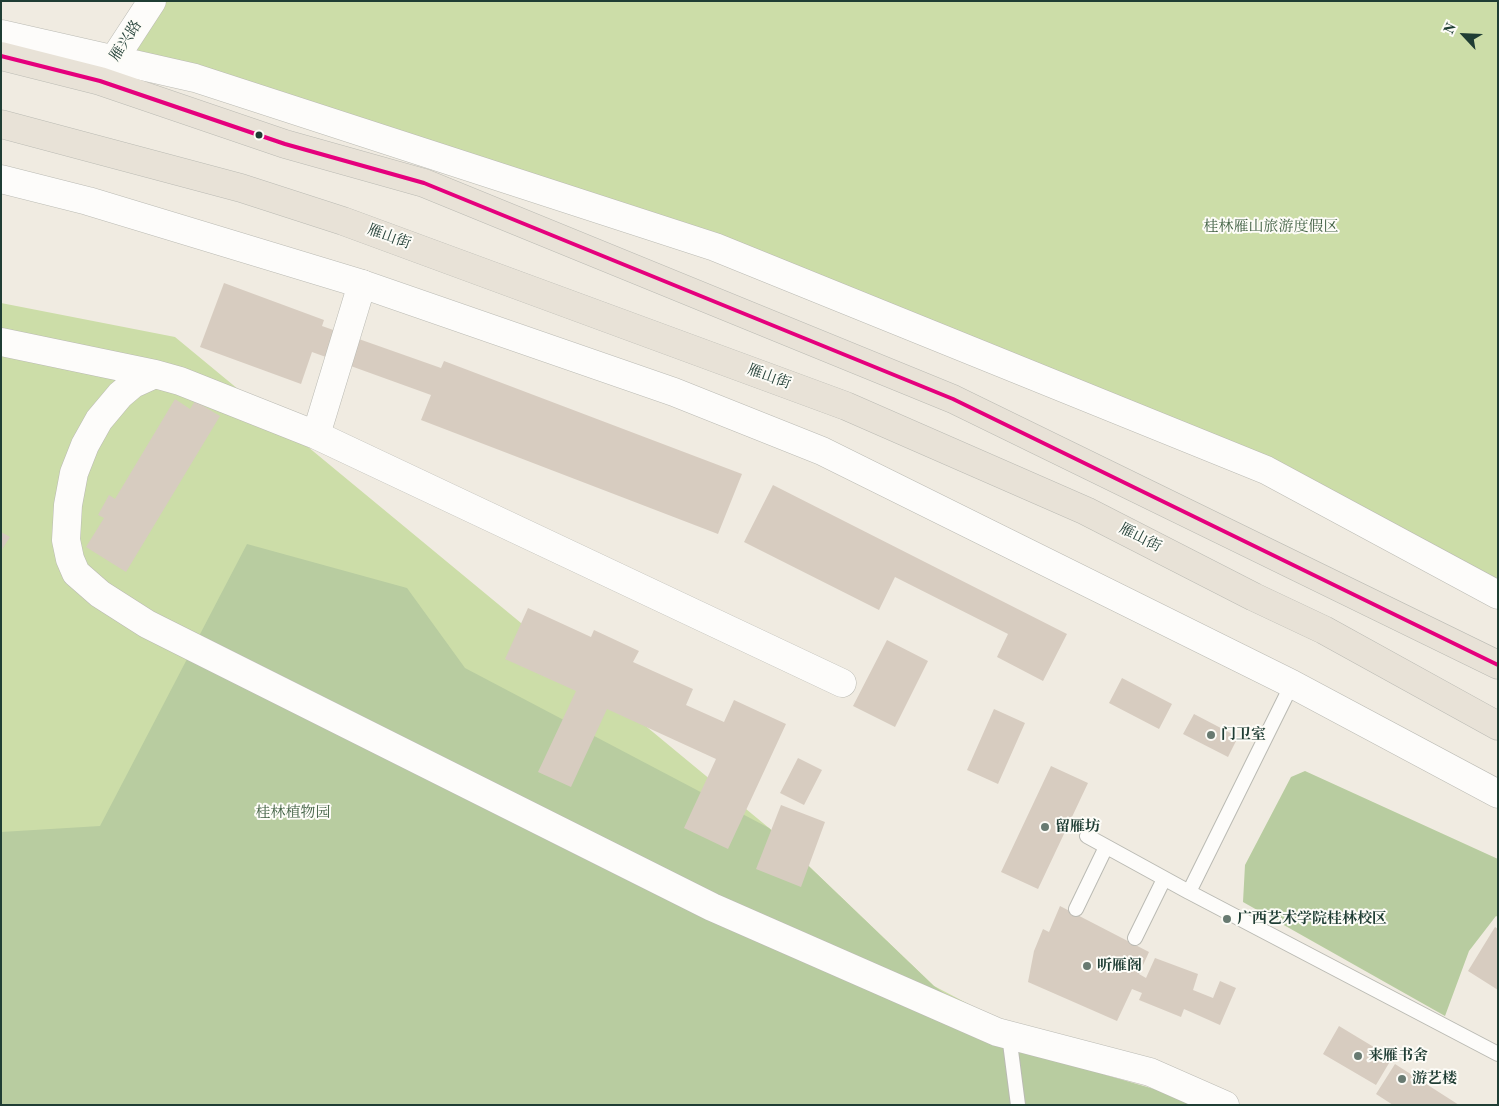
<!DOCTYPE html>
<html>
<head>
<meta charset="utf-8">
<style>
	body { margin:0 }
	#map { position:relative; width:1499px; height:1106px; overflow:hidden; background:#f0ebe1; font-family:"Old Standard TT",serif }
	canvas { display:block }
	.frame { position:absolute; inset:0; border:2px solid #1f3d34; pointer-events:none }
	.north { position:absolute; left:1439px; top:10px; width:50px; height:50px; -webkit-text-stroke:4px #fdfcf7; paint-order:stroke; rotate:295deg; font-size:14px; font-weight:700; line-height:20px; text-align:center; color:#1f3d34 }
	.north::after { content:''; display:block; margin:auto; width:18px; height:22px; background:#1f3d34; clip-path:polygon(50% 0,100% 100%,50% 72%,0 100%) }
</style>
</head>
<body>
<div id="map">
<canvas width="1499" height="1106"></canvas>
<div class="frame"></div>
<div class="north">N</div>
</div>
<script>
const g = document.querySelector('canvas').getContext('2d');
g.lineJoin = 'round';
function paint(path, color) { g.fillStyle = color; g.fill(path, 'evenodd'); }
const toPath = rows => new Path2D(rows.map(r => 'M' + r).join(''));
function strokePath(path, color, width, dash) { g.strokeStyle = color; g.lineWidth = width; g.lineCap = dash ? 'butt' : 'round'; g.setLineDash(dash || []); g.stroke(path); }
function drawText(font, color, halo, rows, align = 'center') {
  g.font = font + ' "Old Standard TT","Noto Serif SC",serif'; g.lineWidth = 4; g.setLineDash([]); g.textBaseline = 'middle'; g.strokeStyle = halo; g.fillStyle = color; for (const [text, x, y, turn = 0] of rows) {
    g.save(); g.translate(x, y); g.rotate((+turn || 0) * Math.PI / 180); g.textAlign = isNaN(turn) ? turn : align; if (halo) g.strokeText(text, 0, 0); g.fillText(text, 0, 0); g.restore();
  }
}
paint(toPath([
	[152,1,1498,1,1498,595,1266,470,858,304,114,60],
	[1,303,175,337,769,828,934,986,1162,1105,1,1105]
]), '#ccdda8');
paint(toPath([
	[247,544,407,588,465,668,769,828,934,986,1027,1052,1185,1098,1201,1105,1,1105,1,832,100,826],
	[1305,771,1498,859,1498,917,1496,916,1469,951,1445,1016,1243,902,1245,865,1291,777]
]), '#b8cca0');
paint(toPath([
	[224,283,324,320,322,326,441,368,444,361,742,474,718,534,421,420,431,395,312,352,301,384,200,347],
	[175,399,190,409,195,401,220,416,126,572,86,547,104,518,98,515,109,495,115,499],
	[773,485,1067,634,1043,681,997,657,1008,634,895,577,879,610,744,542],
	[1,532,10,537,1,551],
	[528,608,591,637,594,630,639,651,633,662,693,689,686,705,724,722,734,700,786,724,728,849,684,828,716,759,607,709,571,787,538,772,576,691,505,659],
	[887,640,928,661,895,727,853,706],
	[1122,678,1172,704,1159,729,1109,703],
	[994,709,1025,723,998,784,967,770],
	[1194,714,1238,737,1228,757,1183,734],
	[798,758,822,770,804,805,780,793],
	[1051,766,1088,783,1038,889,1001,872],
	[781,805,825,822,801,887,756,869],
	[1060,906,1149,952,1139,974,1146,978,1155,958,1198,974,1193,990,1213,998,1220,981,1236,988,1220,1025,1184,1009,1181,1017,1139,1000,1142,993,1132,989,1117,1021,1028,982,1034,951,1043,929,1049,932],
	[1495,927,1498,929,1498,990,1468,971],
	[1339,1026,1392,1058,1376,1085,1323,1054],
	[1395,1064,1459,1105,1393,1105,1376,1094]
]), '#d7ccc0');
const service = toPath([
	[1292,684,1189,892,1498,1054],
	[1087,836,1189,892],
	[1076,909,1106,847],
	[1135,938,1164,879],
	[1009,1035,1018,1105]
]);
const minor = toPath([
	[362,284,316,435,180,381,155,374,133,384,120,395,99,420,85,445,74,473,68,505,66,540,70,559,76,573,100,594,147,624,712,907,997,1032,1150,1072,1225,1105],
	[1,342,155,374],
	[316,435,842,683]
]);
const tertiary = toPath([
	[1,34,195,78,715,247,1266,470,1498,595],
	[105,73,152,1],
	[1,179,88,201,362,284,674,392,822,451,1292,684,1498,794]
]);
const trunk = toPath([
	[1,56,100,81,285,144,424,183,953,399,1498,665],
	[1,124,241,188,343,221,846,406,1086,511,1254,597,1324,630,1498,726]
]);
strokePath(service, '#babab3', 16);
strokePath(minor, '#babab3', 29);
strokePath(tertiary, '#babab3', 29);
strokePath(trunk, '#babab3', 29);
strokePath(service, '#fdfcfa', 14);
strokePath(minor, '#fdfcfa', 28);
strokePath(tertiary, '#fdfcfa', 28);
strokePath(trunk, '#e8e2d7', 28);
strokePath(toPath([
	[1,56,100,81,285,144,424,183,953,399,1498,665]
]), '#e5007d', 4);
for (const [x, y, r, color] of [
	[259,135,4.5,"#1f3d34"],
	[1211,735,5,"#687a71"],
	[1045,827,5,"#687a71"],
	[1227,919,5,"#687a71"],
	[1087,966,5,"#687a71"],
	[1358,1056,5,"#687a71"],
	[1402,1079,5,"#687a71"]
]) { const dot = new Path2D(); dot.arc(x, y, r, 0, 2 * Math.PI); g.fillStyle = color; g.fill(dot); strokePath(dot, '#fdfcf7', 2); }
drawText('15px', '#1f3d34', '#fdfcf7', [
	["雁兴路",126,41,-57],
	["雁山街",389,237,20],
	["雁山街",769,377,20],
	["雁山街",1140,538,27]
]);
drawText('15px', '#436246', '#fdfcf7', [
	["桂林雁山旅游度假区",1271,227],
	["桂林植物园",293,813]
]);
drawText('bold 15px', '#1f3d34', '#fdfcf7', [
	["门卫室",1221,735],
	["留雁坊",1055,827],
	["广西艺术学院桂林校区",1237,919],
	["听雁阁",1097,966],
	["来雁书舍",1368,1056],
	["游艺楼",1412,1079]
], 'left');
</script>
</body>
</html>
